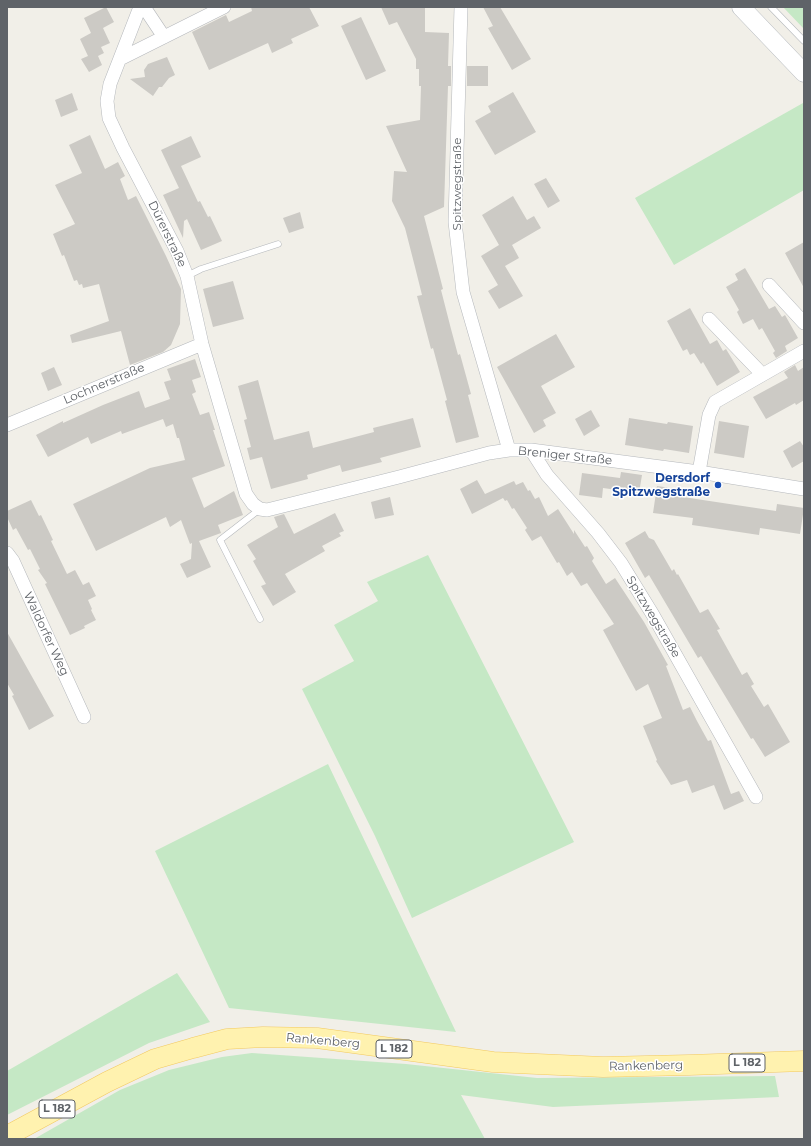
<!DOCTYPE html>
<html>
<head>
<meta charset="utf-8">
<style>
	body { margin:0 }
	#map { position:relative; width:811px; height:1146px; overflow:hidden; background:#f1efe8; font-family:Montserrat,sans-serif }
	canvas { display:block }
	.frame { position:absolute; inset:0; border:8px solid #5f6368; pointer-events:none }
</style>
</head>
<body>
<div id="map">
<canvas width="811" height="1146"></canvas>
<div class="frame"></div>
</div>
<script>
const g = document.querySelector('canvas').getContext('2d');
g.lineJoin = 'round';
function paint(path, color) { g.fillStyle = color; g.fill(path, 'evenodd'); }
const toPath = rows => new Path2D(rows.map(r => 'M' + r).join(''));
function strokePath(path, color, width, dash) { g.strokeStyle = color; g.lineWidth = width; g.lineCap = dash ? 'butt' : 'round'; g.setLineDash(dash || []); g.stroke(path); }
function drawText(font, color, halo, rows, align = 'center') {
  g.font = font + ' Montserrat,sans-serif'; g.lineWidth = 3; g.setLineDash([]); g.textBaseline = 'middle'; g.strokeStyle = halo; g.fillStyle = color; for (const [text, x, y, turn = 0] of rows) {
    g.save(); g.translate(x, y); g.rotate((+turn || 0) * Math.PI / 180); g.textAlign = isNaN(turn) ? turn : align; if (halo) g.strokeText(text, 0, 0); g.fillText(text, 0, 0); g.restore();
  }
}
paint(toPath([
	[783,7,804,7,804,29],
	[803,103,804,104,804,190,674,265,635,198],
	[428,555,574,842,412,918,375,836,302,689,354,661,334,625,378,601,367,582],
	[328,764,456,1032,229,1008,155,851],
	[177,973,210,1022,149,1043,7,1115,7,1071],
	[252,1053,406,1064,537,1078,775,1076,779,1097,553,1107,461,1095,485,1139,34,1139,120,1090,169,1070,222,1057]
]), '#c5e8c5');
paint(toPath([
	[106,7,114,22,103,28,110,43,101,47,104,53,98,56,102,65,89,72,81,59,88,56,80,39,91,33,84,18],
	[251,7,309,7,319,26,291,39,293,43,272,53,268,43,209,70,192,32,226,15,229,22,252,11],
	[381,7,425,7,425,32,449,33,448,66,451,66,451,86,448,86,444,207,424,216,443,289,441,290,451,329,458,355,460,354,471,394,468,395,479,437,456,443,445,401,447,400,433,348,431,349,417,296,422,295,415,267,405,228,392,201,394,171,407,172,386,126,420,120,421,86,419,86,419,69,416,69,416,59,397,22,389,25],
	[483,7,500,7,531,59,512,70,488,28,493,26],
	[361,17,386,71,366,80,341,26],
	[167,57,175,75,169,78,162,87,159,87,153,96,130,79,145,77,144,70,148,64],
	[467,66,488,66,488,86,467,86],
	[513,92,536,132,495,155,475,121,491,112,488,106],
	[72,93,78,110,61,117,55,100],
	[90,135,105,169,118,162,125,176,120,179,128,200,136,196,166,256,181,289,180,324,171,345,163,352,130,365,121,331,72,343,70,335,109,321,99,284,83,288,82,284,79,285,77,280,74,281,64,255,62,256,53,234,75,224,55,185,82,173,69,145],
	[191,136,201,157,181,166,198,202,200,201,208,217,210,216,222,241,201,250,187,219,184,221,183,238,163,195,179,188,161,150],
	[546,178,560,201,548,208,534,184],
	[513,196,527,220,534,216,541,228,512,245,519,258,505,266,523,296,499,309,488,291,498,285,481,256,499,245,482,215],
	[300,212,304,228,289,233,283,218],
	[804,242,804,288,785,253],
	[745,268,769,309,775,306,782,317,785,315,798,338,785,346,787,351,776,358,773,353,775,351,762,328,759,330,753,319,743,324,737,312,739,310,726,287,738,280,735,274],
	[233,281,244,319,213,327,203,289],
	[690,308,710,344,717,340,723,351,726,349,740,372,717,386,703,362,701,364,694,353,690,355,687,349,683,351,667,321],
	[556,334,575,367,541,386,556,413,543,420,546,426,534,433,497,367],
	[195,359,201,377,192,380,196,392,192,394,200,415,209,412,215,430,213,430,225,466,192,478,204,508,234,491,243,515,218,525,221,533,199,541,211,567,187,578,180,564,191,559,192,543,190,544,181,520,170,527,166,517,96,551,73,504,150,468,185,460,179,438,177,438,173,424,166,427,163,419,122,434,121,431,91,444,88,437,48,457,36,435,63,421,63,423,103,405,139,391,145,408,170,399,164,382,171,380,167,369],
	[795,365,798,371,804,367,804,400,796,405,795,403,766,419,753,397,788,378,784,372],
	[54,367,62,385,48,391,41,373],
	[258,380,274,440,309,431,313,448,374,432,373,428,413,418,421,447,380,458,382,462,342,472,340,465,307,475,308,479,271,489,262,457,250,460,247,448,251,447,244,420,247,419,238,386],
	[591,410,600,426,584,436,575,419],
	[629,418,667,424,668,422,693,426,689,453,664,449,663,451,625,445],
	[719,421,749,426,744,458,714,453],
	[800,441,804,447,804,461,792,468,783,451],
	[621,472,642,475,639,493,603,488,602,498,579,495,582,473,620,478],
	[477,480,485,494,514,481,516,485,523,482,528,491,530,490,535,499,539,497,548,516,558,509,574,534,574,530,585,547,587,546,594,558,592,561,606,584,615,578,644,622,668,665,666,666,683,710,690,707,697,721,708,741,711,740,731,794,739,791,744,801,724,810,714,785,692,793,687,780,671,785,656,761,657,760,643,726,662,718,648,684,636,691,609,641,603,630,614,624,587,583,581,586,572,572,567,576,559,562,557,563,541,536,532,541,525,530,527,528,514,508,512,509,507,500,505,501,503,498,472,514,460,489],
	[657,486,684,490,683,497,736,505,776,511,777,504,804,508,800,534,760,528,759,535,706,527,692,525,693,518,653,513],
	[390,497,394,515,375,519,371,502],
	[31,500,39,516,41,515,53,540,51,541,67,574,75,570,83,585,89,582,96,596,88,600,92,609,91,610,96,620,84,626,85,628,70,635,45,584,47,583,38,570,40,569,30,549,28,550,16,528,13,530,7,517,7,511],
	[335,513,344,531,339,533,341,536,322,546,325,551,285,574,296,592,273,606,261,586,266,584,253,561,256,559,247,545,278,527,274,517,284,514,294,534],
	[645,531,649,538,654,540,672,571,674,569,677,575,678,574,700,613,708,609,720,629,717,630,742,675,747,672,754,684,751,686,764,707,768,704,790,742,765,757,753,738,751,739,701,656,698,658,649,575,645,578,625,543],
	[7,632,54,716,29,730,12,696,14,695,7,683]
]), '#cccac5');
const lane = toPath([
	[771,7,804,41],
	[187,276,201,269,278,244],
	[260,509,220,540,260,619]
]);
const street = toPath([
	[140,7,110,84,107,101,109,118,123,148,177,251,187,276,202,344,246,494,253,504,260,509,267,510,399,477,489,453,509,450,531,450,699,472,804,489],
	[144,7,164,37],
	[461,7,455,222,463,292,509,450],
	[120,59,224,7],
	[769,285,804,323],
	[709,319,762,374],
	[7,425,202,344],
	[531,450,547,475,598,533,621,563,653,615,756,797],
	[699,472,709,415,715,402,804,351],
	[7,553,13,561,84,717]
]);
const secondary = toPath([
	[741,7,804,73]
]);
const primary = toPath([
	[7,1136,107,1082,155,1059,193,1048,227,1039,263,1037,317,1038,493,1062,603,1067,689,1065,804,1061]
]);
strokePath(lane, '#b5b8bc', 7);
strokePath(street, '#b5b8bc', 14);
strokePath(secondary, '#b6babf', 19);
strokePath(primary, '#f2c960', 21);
strokePath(lane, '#fff', 6);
strokePath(street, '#fff', 13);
strokePath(secondary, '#fff', 18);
strokePath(primary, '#fff2af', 20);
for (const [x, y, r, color] of [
	[718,485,4,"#1a4fb4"]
]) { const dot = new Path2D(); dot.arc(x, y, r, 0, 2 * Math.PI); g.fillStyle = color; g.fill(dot); strokePath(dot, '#fff', 1.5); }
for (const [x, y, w] of [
	[394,1049,36],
	[747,1063,36],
	[57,1109,36]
]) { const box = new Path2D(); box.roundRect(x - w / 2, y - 9, w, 18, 3); g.fillStyle = '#fff'; g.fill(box); strokePath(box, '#5f6368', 1); }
drawText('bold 11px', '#5f6368', null, [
	["L 182",394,1049],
	["L 182",747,1063],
	["L 182",57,1109]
]);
drawText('12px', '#5f6368', '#fff', [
	["Spitzwegstraße",457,184,-90],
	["Dürerstraße",167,234,64],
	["Lochnerstraße",104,384,-23],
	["Breniger Straße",565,456,6],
	["Spitzwegstraße",653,617,59],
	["Waldorfer Weg",46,634,65],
	["Rankenberg",323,1041,5],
	["Rankenberg",646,1066,-1]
]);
drawText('bold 12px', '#164399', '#fff', [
	["Dersdorf",710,478],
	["Spitzwegstraße",710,492]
], 'right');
</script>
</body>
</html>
